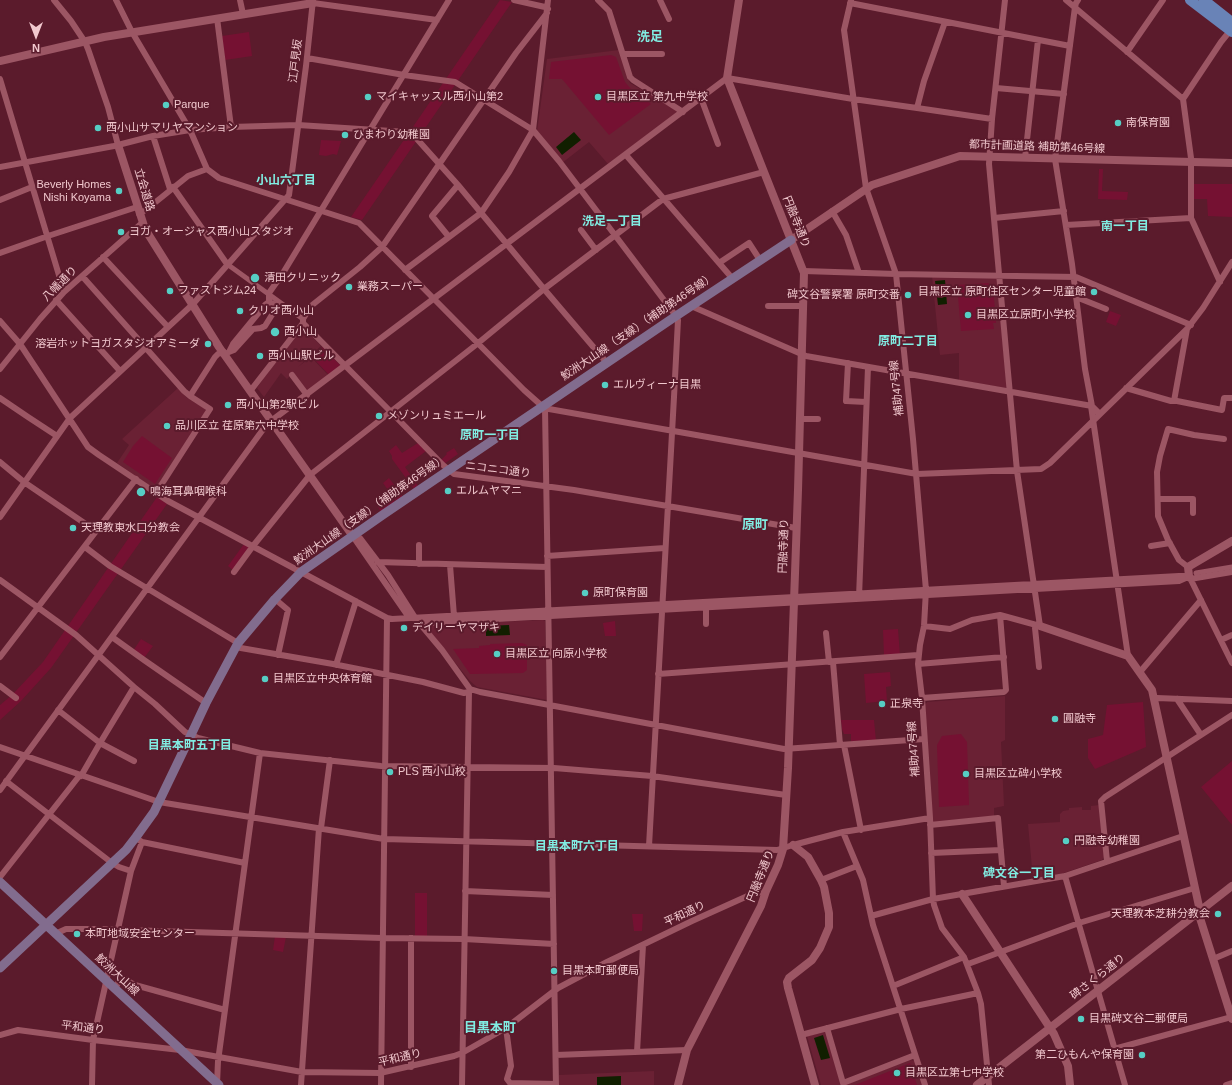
<!DOCTYPE html>
<html>
<head>
<meta charset="utf-8">
<style>
	body { margin:0 }
	#map { position:relative; width:1232px; height:1085px; overflow:hidden; background:#5b1b2c; font-family:Helvetica,sans-serif }
	canvas { display:block }
	.north { position:absolute; left:16px; top:16px; width:40px; height:40px; -webkit-text-stroke:3px #5b1b2c; paint-order:stroke; rotate:180deg; font-size:11px; font-weight:700; line-height:16px; text-align:center; color:#f1c8ce }
	.north::after { content:''; display:block; margin:auto; width:14px; height:18px; background:#f1c8ce; clip-path:polygon(50% 0,100% 100%,50% 72%,0 100%) }
</style>
</head>
<body>
<div id="map">
<canvas width="1232" height="1085"></canvas>
<div class="north">N</div>
</div>
<script>
const g = document.querySelector('canvas').getContext('2d');
g.lineJoin = 'round';
function paint(path, color) { g.fillStyle = color; g.fill(path, 'evenodd'); }
const toPath = rows => new Path2D(rows.map(r => 'M' + r).join(''));
function strokePath(path, color, width, dash) { g.strokeStyle = color; g.lineWidth = width; g.lineCap = dash ? 'butt' : 'round'; g.setLineDash(dash || []); g.stroke(path); }
function drawText(font, color, halo, rows, align = 'center') {
  g.font = font + ' Helvetica,"Noto Sans JP",sans-serif'; g.lineWidth = 4; g.setLineDash([]); g.textBaseline = 'middle'; g.strokeStyle = halo; g.fillStyle = color; for (const [text, x, y, turn = 0] of rows) {
    g.save(); g.translate(x, y); g.rotate((+turn || 0) * Math.PI / 180); g.textAlign = isNaN(turn) ? turn : align; if (halo) g.strokeText(text, 0, 0); g.fillText(text, 0, 0); g.restore();
  }
}
paint(toPath([
	[619,50,630,83,677,111,677,113,608,164,589,142,562,163,537,131,547,59],
	[932,276,997,278,1007,386,1006,388,959,380,959,353,940,355],
	[303,327,321,346,298,367,311,357,329,376,307,392,294,375,294,372,287,379,281,373,264,397,257,388,275,361,292,342],
	[178,388,186,397,205,409,206,413,157,487,153,488,117,463,129,445,122,439],
	[543,620,545,621,547,700,477,687,470,681,427,628,428,625],
	[1005,696,1005,740,1001,742,1004,806,994,808,994,816,932,823,925,705,927,702],
	[1099,805,1104,857,1102,860,1064,873,1033,879,1028,824,1060,822,1060,814,1063,811,1069,810,1069,808,1082,807,1082,810,1091,810,1091,806],
	[825,1032,841,1085,821,1085,807,1036],
	[910,1060,915,1061,922,1085,844,1085],
	[654,1071,654,1085,559,1085,559,1075]
]), '#6a2134');
paint(toPath([
	[500,0,512,2,362,220,351,217],
	[249,32,252,56,225,60,222,36],
	[611,55,616,57,625,82,631,89,651,104,609,135,562,79,549,79,551,62],
	[321,140,341,141,337,155,333,154,326,156,319,155],
	[1099,169,1103,169,1102,191,1128,192,1127,200,1098,199],
	[1192,184,1232,184,1232,217,1208,216,1207,199,1192,199],
	[988,283,993,286,996,323,993,323,994,329,961,331,957,285],
	[1110,311,1121,315,1116,326,1106,322],
	[322,347,341,366,329,375,312,357],
	[142,436,172,458,155,484,123,462,133,446],
	[418,443,426,451,405,467,418,486,414,489,392,459,392,456,389,451,396,445,402,453],
	[454,448,458,454,444,464,441,460,447,454,446,453],
	[389,478,403,497,396,501,383,483],
	[391,496,395,503,381,512,375,502,381,498,384,501],
	[157,497,167,504,51,668,21,701,0,720,0,705,12,695,43,662],
	[244,544,251,548,234,571,228,566],
	[615,621,616,636,605,636,603,623],
	[898,629,900,655,884,656,883,630],
	[141,639,153,646,144,658,133,651],
	[522,643,527,645,527,670,523,673,470,674,453,649,479,648,479,646,490,645,490,644],
	[890,672,891,686,886,687,887,701,866,703,864,674],
	[1143,702,1146,747,1095,769,1088,758,1088,739,1103,735,1107,705],
	[841,720,874,720,876,741,851,742,851,734,844,734,842,729],
	[961,734,967,742,969,805,939,807,937,745,942,736],
	[1232,761,1232,825,1201,787],
	[415,893,427,893,427,936,415,936],
	[632,914,643,914,642,931,634,931],
	[275,936,286,937,283,952,273,950],
	[910,1063,917,1085,855,1085]
]), '#751132');
paint(toPath([
	[574,132,581,140,562,155,556,147],
	[945,280,947,304,938,305,935,281],
	[509,625,510,635,486,636,486,626],
	[823,1035,830,1058,821,1060,814,1038],
	[621,1076,621,1085,597,1085,597,1077]
]), '#111f00');
strokePath(toPath([
	[227,264,303,319],
	[1196,573,1232,567]
]), '#9c5664', 5);
strokePath(toPath([
	[54,0,71,21,85,42,88,49,108,107,118,145],
	[116,0,132,32,190,130,207,169,219,178,359,223,524,390,542,406,549,409,917,474,1041,469,1050,463,1187,329,1203,308,1232,262],
	[240,0,243,14],
	[514,0,545,7,548,9],
	[598,0,609,11,630,77,633,80,683,112],
	[660,0,669,19],
	[851,0,844,30,866,188,896,274,913,439,926,590,924,626,920,645,918,664,922,698,930,818,933,899,934,905,942,928,964,957,978,993,981,1004,989,1085],
	[1066,0,1183,99],
	[1078,0,1076,3,1075,7,1055,159,1072,264,1085,369,1092,406,1099,413],
	[313,3,437,20],
	[850,3,1070,46],
	[217,18,231,127],
	[1127,52,1163,0],
	[623,54,662,54],
	[307,58,404,75,455,82,533,130,559,161,676,316,678,320,674,397,649,846],
	[0,79,64,292],
	[996,88,1064,94],
	[701,98,718,144],
	[917,108,924,81,945,22],
	[153,136,170,189],
	[626,155,732,278],
	[1025,158,1038,40],
	[0,167,114,146,153,136,190,130,231,127,298,125,407,132,417,139,458,185,544,289,607,363],
	[173,187,227,264],
	[0,200,32,187],
	[832,211,846,235,859,273],
	[139,214,147,209,188,176,207,169],
	[994,218,1064,211],
	[1066,225,1191,218],
	[581,230,596,250],
	[449,237,432,216,458,185],
	[0,253,48,236,137,207],
	[103,257,168,327],
	[719,263,749,243,760,260],
	[405,270,481,213,509,172,533,130,548,0],
	[804,271,896,274,1076,277,1191,325],
	[82,276,184,391,190,396,210,409,156,493],
	[1220,282,1191,218,1191,158,1183,99,1221,42,1230,31],
	[1076,297,1106,309],
	[56,300,120,371],
	[269,302,269,293,283,273,449,0],
	[269,302,274,304,275,310,265,326,261,328,253,329,234,350,229,352,233,344,265,305,269,302],
	[691,306,806,356,1092,406],
	[768,306,804,306],
	[0,321,20,344,88,447,99,455,168,501,387,618,392,619,1179,576,1189,576],
	[303,323,391,412,443,465,454,474,574,490,796,528],
	[848,363,846,401,866,402],
	[0,369,40,319,64,292,142,223],
	[292,375,307,395],
	[1126,388,1171,401,1177,401,1222,410,1224,398,1232,398],
	[251,390,303,323,303,319,311,306,360,267,382,247,516,53,547,13],
	[190,396,215,357,218,354,224,352],
	[0,398,28,417,57,436],
	[1174,401,1187,329],
	[1091,406,1128,656],
	[545,408,556,1085],
	[800,419,818,419],
	[0,462,24,482,96,531],
	[1158,499,1193,499,1193,513],
	[0,517,70,418,193,304,289,195,306,66,313,0],
	[352,535,408,616,425,623,1179,581,1188,577],
	[352,535,360,538,388,575,416,619,442,650,470,689,480,692,784,749,924,739],
	[1151,546,1170,543],
	[85,547,110,566,238,643],
	[547,556,665,548],
	[378,562,547,567],
	[419,564,419,545],
	[450,565,454,616],
	[1188,567,1179,560,1168,540,1158,516,1157,472,1160,456,1168,429,1194,435,1224,439],
	[234,572,253,546,310,475,477,344,544,289,663,199,764,172],
	[1189,576,1232,663],
	[1190,579,1232,572],
	[0,580,76,635,134,687,155,704,185,732,198,738,260,753,381,766,554,768,652,776,786,795],
	[859,597,868,367],
	[275,599,288,610,278,655],
	[706,607,706,624],
	[1036,625,1035,628,1039,667],
	[924,626,950,629,972,620,1000,615,1040,626,1017,471,989,164,992,119,1005,0],
	[826,633,829,662],
	[112,637,144,660,206,703],
	[1221,640,1232,635],
	[235,647,333,664,423,682,464,693,469,692],
	[0,657,136,479],
	[833,662,840,745],
	[918,664,1004,657],
	[336,665,356,601],
	[1140,672,1201,600],
	[658,674,918,655],
	[0,686,16,698],
	[922,698,1004,692,1006,690,1000,615],
	[1154,699,1157,698,1232,701],
	[1177,699,1201,735],
	[58,710,100,743,134,761],
	[844,745,861,830],
	[0,747,159,802,384,839,777,850,793,845,843,832,930,818],
	[81,776,100,743,134,687],
	[6,781,112,863,119,867,131,871],
	[0,790,267,424,727,78,853,99,917,108,992,119],
	[930,825,998,818,1004,886],
	[321,828,330,760],
	[843,832,863,880,873,925,925,1085],
	[139,840,142,842,245,863],
	[931,853,1001,850],
	[1107,861,1101,801,1105,797,1232,715],
	[1065,876,1125,1085],
	[0,877,80,775],
	[821,880,857,866],
	[465,891,553,895],
	[871,916,933,899,1065,876,1183,836],
	[55,934,66,929,95,929,382,938,464,939,554,944],
	[411,938,411,1067],
	[1213,959,1232,951],
	[968,964,1079,923,1195,888],
	[893,986,964,957],
	[115,989,121,977,135,985,225,1010],
	[506,1028,511,1066,507,1079,510,1083,556,1084],
	[827,1028,843,1083,915,1055],
	[0,1035,18,1030,93,1040,180,1050,302,1072,380,1073,454,1056,462,1053,506,1028,558,988,607,962,692,921,752,894,766,891],
	[801,1035,901,1009,978,993],
	[1114,1049,1232,1017],
	[637,1052,643,945],
	[556,1055,687,1050],
	[217,1084,218,1061,260,753],
	[92,1085,93,1040,131,871,142,842],
	[301,1085,319,828],
	[381,1085,387,618],
	[462,1085,469,692,470,689],
	[1226,1085,1232,1083]
]), '#9c5664', 6);
strokePath(toPath([
	[0,61,104,37,313,3],
	[118,145,145,229,219,347,352,535],
	[791,240,872,185,960,156,1232,163],
	[1189,576,1188,567,1232,541],
	[1040,626,1128,656,1152,690,1200,911,1200,918,1232,1019],
	[793,845,808,857,821,880,824,887,829,913,829,927,820,948,812,960,789,978,787,982,788,988,815,1085],
	[962,894,1054,1034,1068,1066,1070,1085],
	[678,1085,687,1050,761,906,766,891,778,865,783,849,788,768,798,490,804,273,764,172,727,78,739,0],
	[977,1085,1232,886]
]), '#9c5664', 8);
strokePath(toPath([
	[0,882,219,1085],
	[0,968,126,850,136,837,154,812,191,735,206,703,238,643,275,599,301,572,384,514,676,316,791,240]
]), '#826c8e', 9);
strokePath(toPath([
	[1190,0,1232,32],
	[1204,0,1232,22]
]), '#6983b7', 10);
for (const [x, y, r, color] of [
	[368,97,4,"#56cec4"],
	[598,97,4,"#56cec4"],
	[166,105,4,"#56cec4"],
	[1118,123,4,"#56cec4"],
	[98,128,4,"#56cec4"],
	[345,135,4,"#56cec4"],
	[119,191,4,"#56cec4"],
	[121,232,4,"#56cec4"],
	[255,278,5,"#56cec4"],
	[349,287,4,"#56cec4"],
	[170,291,4,"#56cec4"],
	[1094,292,4,"#56cec4"],
	[908,295,4,"#56cec4"],
	[240,311,4,"#56cec4"],
	[968,315,4,"#56cec4"],
	[275,332,5,"#56cec4"],
	[208,344,4,"#56cec4"],
	[260,356,4,"#56cec4"],
	[605,385,4,"#56cec4"],
	[228,405,4,"#56cec4"],
	[379,416,4,"#56cec4"],
	[167,426,4,"#56cec4"],
	[448,491,4,"#56cec4"],
	[141,492,5,"#56cec4"],
	[73,528,4,"#56cec4"],
	[585,593,4,"#56cec4"],
	[404,628,4,"#56cec4"],
	[497,654,4,"#56cec4"],
	[265,679,4,"#56cec4"],
	[882,704,4,"#56cec4"],
	[1055,719,4,"#56cec4"],
	[390,772,4,"#56cec4"],
	[966,774,4,"#56cec4"],
	[1066,841,4,"#56cec4"],
	[1218,914,4,"#56cec4"],
	[77,934,4,"#56cec4"],
	[554,971,4,"#56cec4"],
	[1081,1019,4,"#56cec4"],
	[1142,1055,4,"#56cec4"],
	[897,1073,4,"#56cec4"]
]) { const dot = new Path2D(); dot.arc(x, y, r, 0, 2 * Math.PI); g.fillStyle = color; g.fill(dot); strokePath(dot, '#5b1b2c', 1.5); }
drawText('11px', '#f1c8ce', '#5b1b2c', [
	["江戸見坂",296,61,-83],
	["都市計画道路 補助第46号線",1037,147,2],
	["立会道路",144,190,73],
	["円融寺通り",796,222,68],
	["八幡通り",60,284,-45],
	["鮫洲大山線（支線）（補助第46号線）",638,327,-34],
	["補助47号線",897,388,-96],
	["ニコニコ通り",498,470,7],
	["鮫洲大山線（支線）（補助第46号線）",370,510,-35],
	["円融寺通り",784,546,-88],
	["補助47号線",914,749,-94],
	["円融寺通り",761,876,-68],
	["平和通り",685,914,-25],
	["鮫洲大山線",117,975,43],
	["碑さくら通り",1098,977,-38],
	["平和通り",83,1028,7],
	["平和通り",400,1058,-13]
]);
drawText('11px', '#f1c8ce', '#5b1b2c', [
	["マイキャッスル西小山第2",376,97],
	["目黒区立 第九中学校",606,97],
	["Parque",174,105],
	["南保育園",1126,123],
	["西小山サマリヤマンション",106,128],
	["ひまわり幼稚園",353,135],
	["Beverly Homes",111,185,"right"],
	["Nishi Koyama",111,198,"right"],
	["ヨガ・オージャス西小山スタジオ",129,232],
	["清田クリニック",264,278],
	["業務スーパー",357,287],
	["ファストジム24",178,291],
	["目黒区立 原町住区センター児童館",1086,292,"right"],
	["碑文谷警察署 原町交番",900,295,"right"],
	["クリオ西小山",248,311],
	["目黒区立原町小学校",976,315],
	["西小山",284,332],
	["溶岩ホットヨガスタジオアミーダ",200,344,"right"],
	["西小山駅ビル",268,356],
	["エルヴィーナ目黒",613,385],
	["西小山第2駅ビル",236,405],
	["メゾンリュミエール",387,416],
	["品川区立 荏原第六中学校",175,426],
	["エルムヤマニ",456,491],
	["鳴海耳鼻咽喉科",150,492],
	["天理教東水口分教会",81,528],
	["原町保育園",593,593],
	["デイリーヤマザキ",412,628],
	["目黒区立 向原小学校",505,654],
	["目黒区立中央体育館",273,679],
	["正泉寺",890,704],
	["圓融寺",1063,719],
	["PLS 西小山校",398,772],
	["目黒区立碑小学校",974,774],
	["円融寺幼稚園",1074,841],
	["天理教本芝耕分教会",1210,914,"right"],
	["本町地域安全センター",85,934],
	["目黒本町郵便局",562,971],
	["目黒碑文谷二郵便局",1089,1019],
	["第二ひもんや保育園",1134,1055,"right"],
	["目黒区立第七中学校",905,1073]
], 'left');
drawText('bold 12px', '#81ece2', '#5b1b2c', [
	["小山六丁目",286,181],
	["洗足一丁目",612,222],
	["南一丁目",1125,227],
	["原町二丁目",908,342],
	["原町一丁目",490,436],
	["目黒本町五丁目",190,746],
	["目黒本町六丁目",577,847],
	["碑文谷一丁目",1019,874]
]);
drawText('bold 13px', '#81ece2', '#5b1b2c', [
	["洗足",650,37],
	["原町",755,525],
	["目黒本町",490,1028]
]);
</script>
</body>
</html>
